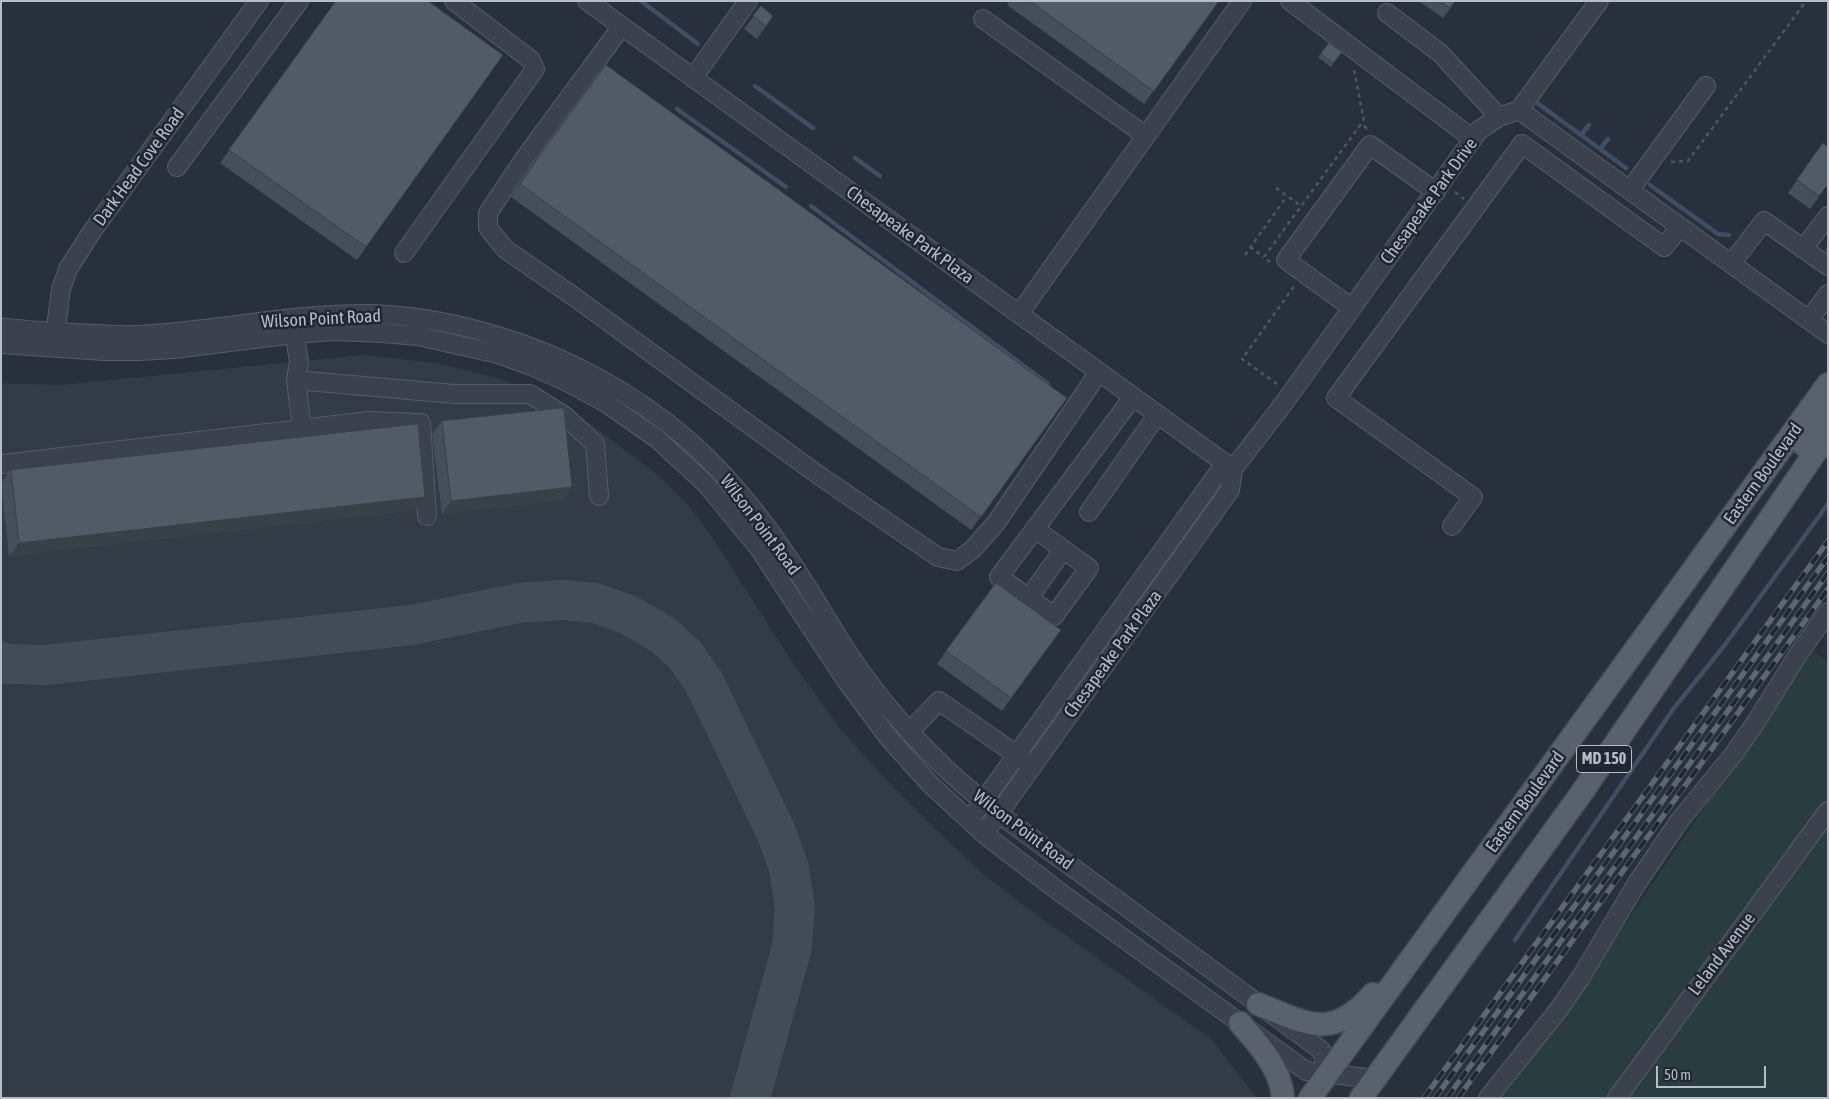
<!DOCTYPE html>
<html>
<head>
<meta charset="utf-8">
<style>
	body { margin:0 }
	#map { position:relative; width:1829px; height:1099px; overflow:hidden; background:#27303c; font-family:"Asap Condensed",sans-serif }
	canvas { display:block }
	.frame { position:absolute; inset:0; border:2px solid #b7bdc7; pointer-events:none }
	.scale { position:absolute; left:1656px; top:1066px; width:110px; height:22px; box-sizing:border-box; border:2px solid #b7bdc7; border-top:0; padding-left:6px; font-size:15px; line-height:18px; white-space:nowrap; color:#b7bdc7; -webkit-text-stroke:4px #202732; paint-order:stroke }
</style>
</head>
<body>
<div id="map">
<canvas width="1829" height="1099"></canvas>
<div class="frame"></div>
<div class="scale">50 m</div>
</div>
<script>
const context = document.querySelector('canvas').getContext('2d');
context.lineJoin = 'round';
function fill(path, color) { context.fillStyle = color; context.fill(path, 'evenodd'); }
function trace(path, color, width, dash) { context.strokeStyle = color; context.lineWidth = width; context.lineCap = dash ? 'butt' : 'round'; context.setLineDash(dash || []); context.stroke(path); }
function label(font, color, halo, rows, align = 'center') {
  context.font = font + ' "Asap Condensed",sans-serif'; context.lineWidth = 5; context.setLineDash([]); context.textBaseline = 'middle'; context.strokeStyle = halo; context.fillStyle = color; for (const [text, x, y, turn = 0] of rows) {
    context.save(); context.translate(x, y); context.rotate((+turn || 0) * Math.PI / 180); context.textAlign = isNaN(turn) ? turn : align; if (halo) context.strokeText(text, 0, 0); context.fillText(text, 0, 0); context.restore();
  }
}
fill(new Path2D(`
	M363 355 437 363 501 379 573 411 657 474 690 507 712 537 795 666 840 728 888 782 937 831 982 873 1027 908 1211 1039 1257 1098H1V383L60 385Z`), '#323b46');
fill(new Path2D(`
	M1811 650 1828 661V1098H1502L1596 967Z`), '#2a3d3e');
trace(new Path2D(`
	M641 1 698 44
	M755 86 813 128
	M1536 102 1626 168
	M677 109 786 187
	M1581 135 1589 125
	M1600 149 1608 139
	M855 158 880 176
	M1650 185 1718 234 1729 235
	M811 206 1048 384
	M1515 940 1674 708 1724 646 1828 504`), '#3f4e63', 4.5);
trace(new Path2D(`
	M1 662 9 664 46 665 412 625 519 603 563 600 595 603 629 615 663 635 685 655 704 682 776 832 789 868 795 908 792 947 750 1098`), '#424c58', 40);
const minor = new Path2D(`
	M587 1 1233 469
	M1290 1 1473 139
	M1387 13 1440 53 1499 117
	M983 19 1146 136
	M622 26 524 159 488 213V228L505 249 573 296 817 474 938 557 957 561 972 550 996 523 1099 372
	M693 78 748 1
	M1519 110 1599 1
	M177 167 299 1
	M1630 190 1706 86
	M1803 249 1828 216
	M404 253 535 69 531 60 454 1
	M1731 264 1764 221 1828 266
	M1352 308 1286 260 1370 145 1436 192
	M1019 314 1242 1
	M1809 320 1828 294
	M293 323 299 362 296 380 302 429
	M1 327C25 331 50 331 74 333 95 334 117 336 138 335 216 331 293 313 371 314 413 315 458 324 498 336 566 356 635 394 688 440 724 472 756 510 783 550 808 585 828 623 852 659 878 697 908 732 941 764 985 807 1037 841 1087 878 1165 935 1243 993 1321 1050L1329 1073
	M54 343 61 289 68 269 93 230 259 1
	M1 344 104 351H140L174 349 294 334 334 331 383 333 418 336 498 354 529 365 569 383 606 403 656 438 706 484 758 547 845 679 887 736 929 783 984 834 1057 890 1306 1071 1375 1079
	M296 380 454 394H530L565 416 595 444 599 496
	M3 464 369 421 421 423 427 516
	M1089 512 1157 415
	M1452 526 1473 497 1336 398 1522 144 1664 247 1680 227
	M1035 529 1089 568 1054 616 999 577 1133 397
	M1029 598 1063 550
	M909 732 939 701 1024 760
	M977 810 1218 473 1233 469
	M984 834 1230 490 1233 469 1284 403 1479 130 1499 117 1519 110 1828 334
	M1488 1098 1559 1009 1581 977 1637 883 1680 820 1733 755 1756 722 1797 656 1828 612
	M1617 1098 1828 811`);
const major = new Path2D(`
	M1804 445 1828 412
	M1258 1004C1308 1024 1332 1041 1373 994
	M1240 1023C1259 1045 1281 1068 1283 1098
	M1310 1098 1828 384
	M1361 1098 1578 798 1828 434`);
trace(minor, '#565d67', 20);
trace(major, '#444b56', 25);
trace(new Path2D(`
	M1354 70 1365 126
	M1671 162 1688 161 1806 1
	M1276 188 1301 206
	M1455 192 1464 199
	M1250 247 1264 257
	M1245 255 1287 196
	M1270 262 1264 257 1361 124 1369 130
	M1277 384 1242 359 1295 285`), '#495a5c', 2.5, [4, 4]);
trace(minor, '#3b424d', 18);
trace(major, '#59616c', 22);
const rail = new Path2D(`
	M1424 1098 1828 541
	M1435 1098 1828 557
	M1447 1098 1828 573
	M1458 1098 1828 589`);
trace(rail, '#5d6773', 5.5);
trace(rail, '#202732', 4, [11]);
fill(new Path2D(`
	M336 1 503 55 357 260 220 163Z
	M1009 1H1219L1144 104 1007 5Z
	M1419 1H1456L1443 18Z
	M761 6 773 16 757 39 744 29Z
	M1329 43 1342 52 1331 67 1318 57Z
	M1823 143 1828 184 1810 209 1788 193Z
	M533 165 1067 398 971 530 511 197Z
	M1828 246V252L1825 250Z
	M442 421 572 487 563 500 442 514 432 434Z
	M11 470 416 510 9 556 1 483Z
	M1061 630 1002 711 937 664 946 651Z`), '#454e59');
fill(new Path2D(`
	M572 487 563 500 442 514 451 501Z
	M425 497 416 510 9 556 19 543Z`), '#384048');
const building = new Path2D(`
	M336 1H428L503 55 366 247 229 150Z
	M1030 1H1219L1154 91Z
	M1440 1H1455L1450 8Z
	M761 6 773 16 766 26 753 16Z
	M1329 43 1342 52 1333 63 1321 54Z
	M606 65 1067 398 981 517 520 184 542 152Z
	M1823 143 1828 147V184L1819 196 1797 180Z
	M562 408 564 409 572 487 451 501 442 421Z
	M418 424 425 497 19 543 11 470Z
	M996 583 1061 630 1011 698 946 651Z`);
fill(building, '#505b67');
trace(building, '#384048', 1);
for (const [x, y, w] of [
	[1604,759,55]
]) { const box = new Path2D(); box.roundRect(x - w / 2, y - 13.5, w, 27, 4); context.fillStyle = '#202732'; context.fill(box); trace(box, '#b7bdc7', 1); }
label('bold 16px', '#b7bdc7', null, [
	["MD 150",1604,759]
]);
label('18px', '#b7bdc7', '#202732', [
	["Dark Head Cove Road",139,167,-54],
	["Chesapeake Park Drive",1429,201,-54],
	["Chesapeake Park Plaza",910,235,36],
	["Wilson Point Road",321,319,-3],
	["Eastern Boulevard",1763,474,-54],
	["Wilson Point Road",760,525,53],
	["Chesapeake Park Plaza",1113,654,-54],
	["Eastern Boulevard",1525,802,-54],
	["Wilson Point Road",1023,830,37],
	["Leland Avenue",1722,954,-53]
]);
</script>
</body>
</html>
